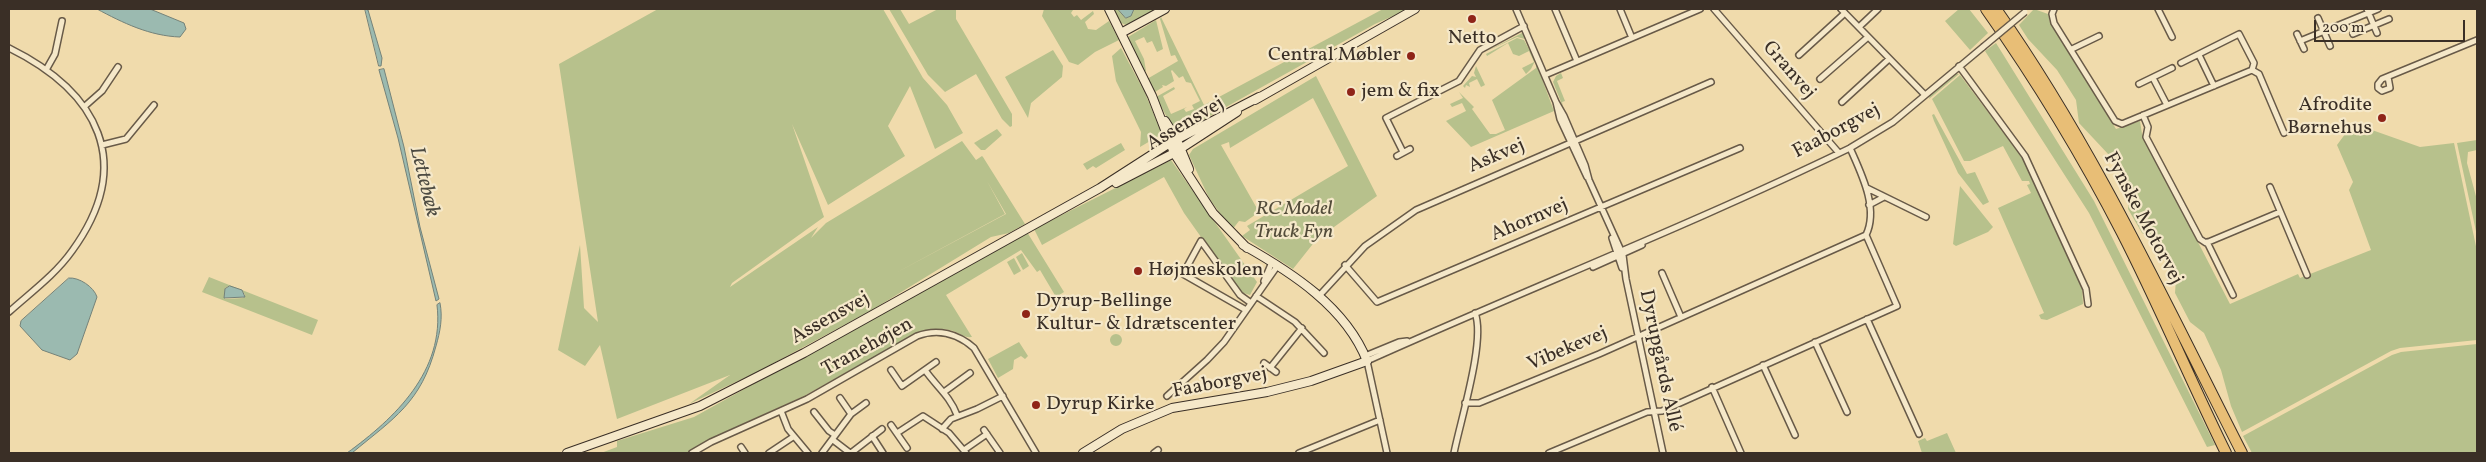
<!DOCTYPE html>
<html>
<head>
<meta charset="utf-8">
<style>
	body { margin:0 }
	#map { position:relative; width:2486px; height:462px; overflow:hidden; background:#f0dbac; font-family:Vollkorn,serif }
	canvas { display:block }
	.frame { position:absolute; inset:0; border:10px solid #3a2f26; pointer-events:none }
	.scale { position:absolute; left:2314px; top:20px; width:151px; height:22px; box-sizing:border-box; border:2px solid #3a2f26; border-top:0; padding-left:6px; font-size:15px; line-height:18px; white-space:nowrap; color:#3a2f26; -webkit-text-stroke:4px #f5e8c9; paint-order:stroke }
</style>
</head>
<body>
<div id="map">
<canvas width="2486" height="462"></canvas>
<div class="frame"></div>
<div class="scale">200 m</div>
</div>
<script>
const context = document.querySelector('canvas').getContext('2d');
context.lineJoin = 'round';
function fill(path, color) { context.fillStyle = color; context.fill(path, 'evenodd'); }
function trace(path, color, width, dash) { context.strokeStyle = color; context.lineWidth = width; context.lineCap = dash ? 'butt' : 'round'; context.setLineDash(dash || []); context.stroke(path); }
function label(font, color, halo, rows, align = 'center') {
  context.font = font + ' Vollkorn,serif'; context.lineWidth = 4.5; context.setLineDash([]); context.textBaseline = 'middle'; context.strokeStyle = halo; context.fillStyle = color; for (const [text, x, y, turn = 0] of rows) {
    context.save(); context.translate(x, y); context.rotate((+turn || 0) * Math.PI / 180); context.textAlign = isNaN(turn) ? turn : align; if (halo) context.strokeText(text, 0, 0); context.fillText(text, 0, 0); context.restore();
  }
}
fill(new Path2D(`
	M658 9H883L923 78 947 105 963 133 935 149 910 86 888 126 905 156 828 205 792 124 824 217 732 283 730 287 818 227 811 238 826 223 962 141 976 160 982 156 983 157 1025 224 1009 233 991 237 872 310 759 371 689 404 730 375 617 419 600 345 585 366 558 350 580 245 584 308 598 322 559 64ZM987 181 1006 214 892 275 1005 214Z
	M889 9H900L909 24 938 9H956V19L1012 114V126L1010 127 1002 119 976 74 945 92 928 75Z
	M1044 9H1072L1073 10 1071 13 1074 17 1077 15 1081 20 1093 11 1094 14 1085 22 1088 29 1096 30 1109 21 1119 40 1095 52 1078 65 1069 62 1042 16Z
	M1113 9H1118L1126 18 1131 16 1134 9 1156 10 1126 25 1121 23Z
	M1383 9H1409L1375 24 1192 126 1194 129 1180 134 1172 127 1156 97 1174 87 1175 89 1163 96 1171 114 1187 107 1184 109 1186 112 1194 109 1192 105 1200 101 1191 83 1186 82 1183 76 1179 78 1172 70 1171 71 1174 81 1166 86 1162 85 1163 87 1155 92 1147 79 1178 61 1175 55 1171 56 1160 19 1161 17 1204 105Z
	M1959 9H1969L1988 33 1970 50 1945 21Z
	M2034 9 2048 14 2050 22 2116 129 2140 121 2142 134 2230 304 2298 274 2300 278 2371 250 2349 190 2353 182 2337 145 2354 122 2372 130 2420 147 2454 143 2477 251V340L2400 348 2391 351 2242 432 2231 406 2221 370 2204 333 2190 322 2175 293 2176 279 2153 239 2142 233 2128 209 2130 190 2109 155 2079 123 2076 100 2057 70 2028 39 2019 25Z
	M1156 20 1163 49 1157 52 1152 41 1147 43 1144 37 1135 41 1144 59 1146 71 1144 72 1128 37Z
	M1522 33 1524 34 1535 61 1531 69 1526 74 1522 68 1534 62 1529 51 1519 56 1513 54 1508 43 1487 56 1486 54 1517 38 1524 40 1530 51 1525 39 1517 37 1485 52Z
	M1996 43 2094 201 2215 445 2207 447 2089 213 1985 51Z
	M1121 48 1145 93 1162 134 1140 147 1141 132 1116 81 1112 56Z
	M1053 50 1063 66 1062 77 1031 103 1028 118 1005 77Z
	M1536 63 1554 111 1471 147 1446 121 1466 111 1462 103 1452 107 1450 104 1463 98 1459 92 1474 107 1472 109 1490 134H1496L1505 130 1492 100 1536 68Z
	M1476 66 1485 85 1481 87 1477 79 1469 83 1470 87 1466 85 1465 88 1463 86 1472 76 1476 77 1474 73Z
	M1561 73 1563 78 1557 81 1565 101 1562 102 1563 107 1553 82 1556 76Z
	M1956 74H1959L1929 99 1930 95Z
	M1960 75 2027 164 2082 288 2083 304 2047 320 2041 319 2039 315 2044 313 1998 208 2031 193 2027 185 2030 184 2029 181H2022L2003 146 1970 161H1964L1932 99Z
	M1316 76 1377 196 1316 240 1293 269 1242 236 1250 230 1247 226 1348 166 1313 98 1230 148 1229 142 1221 145 1259 212 1245 222 1239 221 1232 230 1209 198 1189 155 1193 149Z
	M1934 114 1967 174 1975 172 1989 202 1983 205 1958 173 1934 121 1932 115Z
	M997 129 1002 135 985 150H981L974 143Z
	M2477 140V150L2468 152 2467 163 2477 200V236L2457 143Z
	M1121 143 1125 150 1096 168 1093 166 1087 170 1083 164Z
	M1171 160 1257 282 1250 295 1240 292 1184 213 1164 177 1042 245 1034 229Z
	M1960 186 1993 227 1988 232 1956 246 1953 244Z
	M1027 232 1064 292 1056 297 1040 270 1037 272 1021 250 946 295 972 337C964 338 960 333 953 331 941 327 929 330 917 333L804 396 714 437 686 453H601L617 447V441L694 417Z
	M1022 253 1029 266 1023 270 1016 257Z
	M1014 258 1021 271 1014 275 1007 262Z
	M209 277 318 320 312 335 202 292ZM229 286 242 290 245 295 243 298 225 299V288Z
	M1110 340a6 6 0 1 1 12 0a6 6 0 1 1-12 0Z
	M1019 342 1028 356 1025 359 1021 356 1014 360 1013 369 998 378 988 359Z
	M2477 344V453H2252L2243 436 2392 355 2401 352Z
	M1947 433 1956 453H1922L1918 441 1925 438 1927 441Z`), '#b7c18c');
const water = new Path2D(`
	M97 9H150L184 23 186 29 180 37C150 36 123 23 97 9Z
	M365 9 368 10 382 58 381 66H379Z
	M1118 9H1134L1131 16 1126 18Z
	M384 69 404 147 420 227 439 299 436 301 398 138 379 70Z
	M69 278C79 277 94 287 97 297L77 354 70 360 42 350 20 326 21 321Z
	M230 286 242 290 245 297 224 298 225 289Z
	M440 303C443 318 440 332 436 346 421 403 394 418 352 453H347C395 418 445 371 437 305Z`);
fill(water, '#9bbab0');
trace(water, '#748279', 1);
const street = new Path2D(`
	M1516 9 1556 102 1560 119 1587 177
	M1555 9 1577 61
	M1620 9 1632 38
	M1714 9 1839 153
	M1841 9 1925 95
	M2054 9 2052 14 2054 23 2115 121 2122 124 2252 70
	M2158 9 2172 37
	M2367 9 2377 33
	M2318 18 2330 46
	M1859 27 1878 9
	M2297 34 2304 49
	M2353 34 2389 19
	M2300 41 2378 9
	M9 48C98 92 136 163 72 251 55 275 30 293 9 312
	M2072 49 2099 36
	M1799 55 1845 13
	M2199 55 2214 86
	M2181 63 2239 34 2254 63 2252 70
	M1959 66 2025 156 2086 289 2088 304
	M46 70 55 54 62 21
	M2252 70 2259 74 2284 133
	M1545 75 1700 9
	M2388 77 2390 88 2382 91 2378 88V84L2382 79 2477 40
	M2153 78 2167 105
	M1820 79 1868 37
	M2139 84 2172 68
	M1556 102 1564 116 1585 165 1589 180 1623 255 1626 279 1663 453
	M1842 102 1889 59
	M85 106 102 91 118 67
	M2143 115 2148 127 2146 137 2200 239 2206 243 2280 212
	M102 145 126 139 154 105
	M1403 152 1386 118 1459 81 1480 50 1524 26
	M1397 156 1410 149
	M2270 187 2307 275
	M1867 188 1926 217
	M1869 205 1884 197
	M1612 238 1622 268
	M2207 242 2233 295
	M1345 265 1377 302 1740 148
	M1593 267 1642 245
	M1662 273 1681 317
	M1264 281 1272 262
	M1256 296 1295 322 1324 353
	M1319 296 1365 246 1416 210 1711 82
	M1246 310 1183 274 1201 241 1240 295 1251 303
	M1867 319 1919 434
	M1815 342 1847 412
	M1365 356 1399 342 1407 341
	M1264 363 1276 372
	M1763 365 1795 435
	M1270 368 1302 328
	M891 370 902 386 936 362
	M925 370C936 386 950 396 957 415
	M1712 387 1741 453
	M944 392 970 373
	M1167 396 1207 360 1224 342 1278 265
	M840 398 851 414
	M1465 403H1479L1599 354 1866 235C1879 208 1861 173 1850 148
	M781 411 788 429 808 453
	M814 412 829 431 835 435
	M891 425 907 448
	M942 429 951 419 977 409 1003 396
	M984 430 1000 453
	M897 433 923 416 949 433 966 453
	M872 436 883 453
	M833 440 850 453
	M741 447 745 453
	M964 450 987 434
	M692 453 711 442 807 399 917 336C938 328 958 334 974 348L1036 453
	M769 453 793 437
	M822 453 851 414 866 403
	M851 453 882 429
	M1154 453 1158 450
	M1299 453 1380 420
	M1387 453 1367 361C1527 289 1691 225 1850 148L1893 122 1983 47
	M1454 453C1460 422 1486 340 1475 313
	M1549 453 1647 412 1662 411 1897 306 1866 235`);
const secondary = new Path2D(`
	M1109 9 1152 96 1174 153 1213 213 1247 248
	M1121 33 1165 9
	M1255 100 1415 9
	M1165 121 1177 140 1189 169
	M1116 183 1174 153 1237 112
	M567 453 700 406 804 353 1100 188 1170 143 1259 97
	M1083 453 1122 429 1172 408 1267 392 1311 381 1367 361C1346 307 1291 272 1243 245`);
const highway = new Path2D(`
	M1986 9C2036 80 2082 155 2122 233 2159 305 2190 380 2226 453
	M1996 9C2094 148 2165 302 2242 453`);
trace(street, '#685a48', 8);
trace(secondary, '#3a2f26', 10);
trace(highway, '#3a2f26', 12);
trace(street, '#f5e8c9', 5);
trace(secondary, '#f5e8c9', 8);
trace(highway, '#e8be76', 10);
const streetBridge = new Path2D(`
	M1983 47 2025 12`);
trace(streetBridge, '#685a48', 8, []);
trace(streetBridge, '#f5e8c9', 5);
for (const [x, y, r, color] of [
	[1472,19,5,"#8f2418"],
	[1411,56,5,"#8f2418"],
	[1351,92,5,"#8f2418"],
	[2382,118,5,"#8f2418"],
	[1138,271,5,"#8f2418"],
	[1026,314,5,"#8f2418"],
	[1036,405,5,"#8f2418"]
]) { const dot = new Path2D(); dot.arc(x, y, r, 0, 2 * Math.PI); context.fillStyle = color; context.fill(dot); trace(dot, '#f5e8c9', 2); }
label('20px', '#3a2f26', '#f5e8c9', [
	["Netto",1472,39,"center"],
	["Central Møbler",1401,56,"right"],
	["jem & fix",1361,92],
	["Afrodite",2372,106,"right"],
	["Børnehus",2372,129,"right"],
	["Højmeskolen",1148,271],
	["Dyrup-Bellinge",1036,302],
	["Kultur- & Idrætscenter",1036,325],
	["Dyrup Kirke",1046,405]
], 'left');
label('20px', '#3a2f26', '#f5e8c9', [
	["Granvej",1788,71,49],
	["Assensvej",1186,125,-31],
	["Faaborgvej",1837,132,-28],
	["Askvej",1497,157,-23],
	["Fynske Motorvej",2142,219,62],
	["Ahornvej",1530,221,-23],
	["Assensvej",831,319,-29],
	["Tranehøjen",868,348,-29],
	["Vibekevej",1568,350,-23],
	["Dyrupgårds Allé",1659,361,78],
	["Faaborgvej",1220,384,-11]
]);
label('italic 20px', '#534c3a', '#f5e8c9', [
	["RC Model",1294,210],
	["Truck Fyn",1294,233]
]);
label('italic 21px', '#4d4b42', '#f5e8c9', [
	["Lettebæk",423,182,76]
]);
</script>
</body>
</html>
